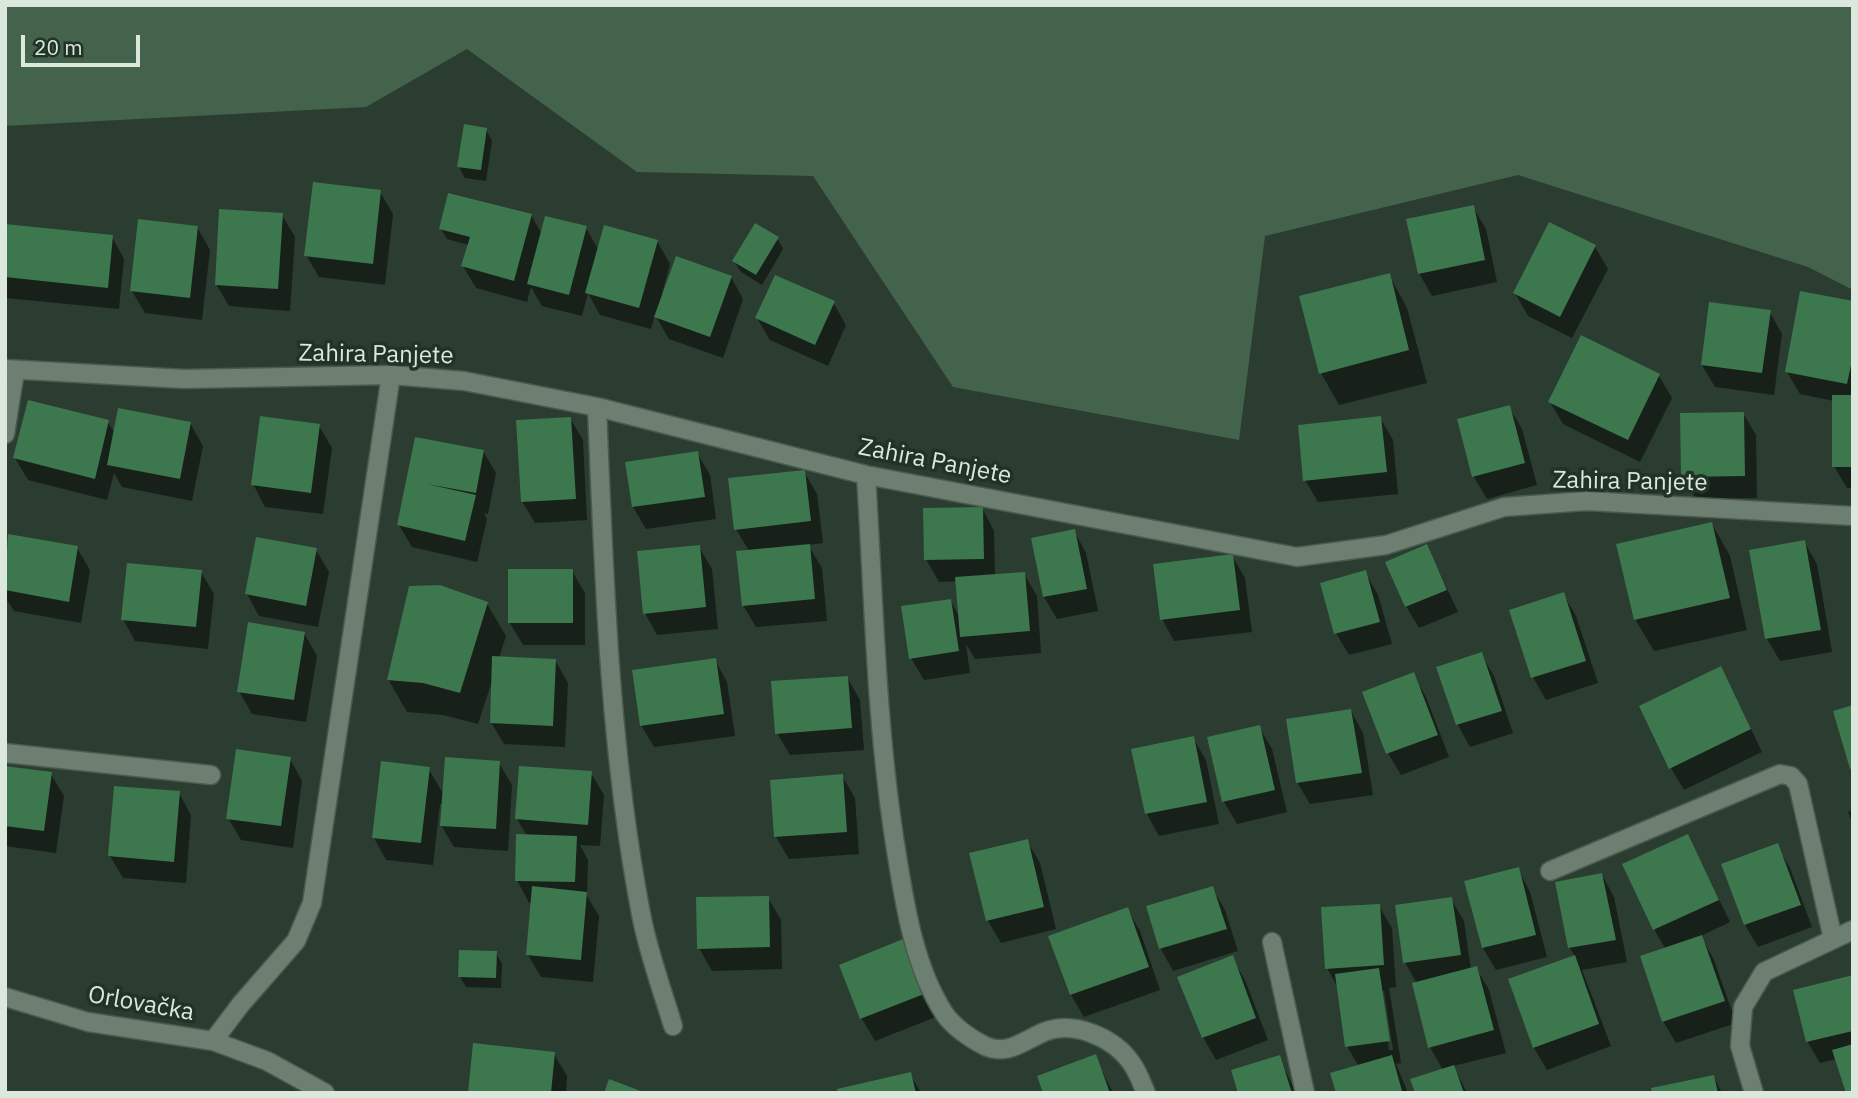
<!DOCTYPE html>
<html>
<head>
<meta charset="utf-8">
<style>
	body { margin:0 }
	#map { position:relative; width:1858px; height:1098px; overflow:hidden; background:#2b3c30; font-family:"IBM Plex Sans",sans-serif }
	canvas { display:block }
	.frame { position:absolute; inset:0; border:7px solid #dce7de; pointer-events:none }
	.scale { position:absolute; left:21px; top:35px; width:119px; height:32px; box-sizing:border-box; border:4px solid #dce7de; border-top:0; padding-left:9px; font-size:21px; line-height:24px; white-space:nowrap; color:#dce7de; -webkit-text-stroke:5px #213226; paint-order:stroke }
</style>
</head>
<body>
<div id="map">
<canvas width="1858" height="1098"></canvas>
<div class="frame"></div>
<div class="scale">20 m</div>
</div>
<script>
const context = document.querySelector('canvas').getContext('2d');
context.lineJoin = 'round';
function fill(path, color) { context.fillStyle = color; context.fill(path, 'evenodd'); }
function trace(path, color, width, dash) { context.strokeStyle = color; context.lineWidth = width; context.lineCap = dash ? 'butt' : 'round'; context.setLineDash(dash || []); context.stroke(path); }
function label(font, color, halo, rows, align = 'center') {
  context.font = font + ' "IBM Plex Sans",sans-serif'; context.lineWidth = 7; context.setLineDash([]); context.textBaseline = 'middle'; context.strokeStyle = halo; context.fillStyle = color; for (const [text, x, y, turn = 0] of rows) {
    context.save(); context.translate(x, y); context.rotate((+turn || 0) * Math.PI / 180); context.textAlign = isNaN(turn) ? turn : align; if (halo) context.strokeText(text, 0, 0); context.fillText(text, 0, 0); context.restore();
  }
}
fill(new Path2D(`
	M5 5H1853V290L1808 267 1518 175 1265 236 1239 440 953 387 813 176 637 172 467 49 366 107 5 126Z`), '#43634c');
fill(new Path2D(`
	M486 130 492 141 486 181 465 178 459 167Z
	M380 192 393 214 385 285 319 277 306 255Z
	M1473 207 1486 229 1497 282 1432 296 1419 273Z
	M282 215 295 237 290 311 229 306 216 284Z
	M531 215 542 234 586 228 599 251 657 241 670 264 662 293H665L731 277 743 299 723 358 669 339 655 315 651 329 600 315 588 293 582 316 542 306 531 287 527 302 476 288 463 266 469 245 447 239 441 229Z
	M5 226 112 237 124 259 119 309 5 298Z
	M197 227 210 250 202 320 145 313 132 291Z
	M777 238 783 249 762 285 741 272 734 261Z
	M1595 247 1608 269 1572 338 1528 316 1515 293Z
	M1389 275 1407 308 1427 383 1339 405 1321 373Z
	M833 302 846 325 828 366 770 340 757 318Z
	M1853 303V488H1847L1834 466V401L1800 394 1787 372Z
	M1769 311 1782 334 1774 395 1715 387 1702 365Z
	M1659 376 1672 398 1640 462 1563 424 1550 402Z
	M1509 407 1522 429 1537 485 1487 499 1474 477 1459 420Z
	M1743 413 1756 435 1757 498 1696 499 1683 477Z
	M570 418 583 440 587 520 535 523 522 501Z
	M1380 418 1393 440 1398 494 1318 502 1305 480Z
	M108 422 115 434 190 423 203 446 192 501 122 487 114 473 107 500 28 480 15 458Z
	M319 426 332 448 323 514 265 507 253 484Z
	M416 439 483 451 496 473 488 514 484 513 487 519 477 562 412 547 399 525Z
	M697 453 710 475 716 519 646 529 633 507 627 464Z
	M804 472 817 494 823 543 808 545 822 568 827 621 756 627 743 605 749 551 736 529Z
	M982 508 994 531 995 576 1024 574 1037 596 1041 653 975 659 966 644 970 673 924 680 911 658 950 600 961 619 957 581 939 582 926 559Z
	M1712 524 1730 556 1747 630 1654 651 1635 619Z
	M1074 531 1086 553 1098 611 1057 619 1044 597Z
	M9 536 77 548 90 570 81 623 14 611 5 597Z
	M1804 542 1817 564 1832 652 1780 661 1767 639Z
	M1427 546 1458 612 1419 628 1406 606Z
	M699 547 712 569 718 629 657 635 645 613Z
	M316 550 329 572 318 627 259 616 247 594Z
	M1232 556 1245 578 1252 632 1174 641 1162 619Z
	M510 571H572L585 593V645H523L510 623Z
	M201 572 214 594 208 649 135 641 123 619Z
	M1365 572 1378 595 1392 644 1349 655 1336 633Z
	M1563 594 1576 616 1598 683 1546 700 1533 677 1511 611Z
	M487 604 506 636 499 658 555 660 568 683 565 747 504 744 491 722 492 681 478 724 443 715 407 712 388 679Z
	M304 633 317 656 306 722 252 714 239 691Z
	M1481 654 1494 676 1513 733 1470 747 1458 725 1438 668Z
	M715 660 727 682 735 736 654 747 641 725Z
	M1413 675 1426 697 1449 757 1401 775 1388 753 1365 693Z
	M847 677 860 700 864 750 790 755 777 733Z
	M1733 691 1762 752 1684 790 1671 768Z
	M1351 711 1363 733 1373 795 1310 804 1297 782Z
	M1259 727 1272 749 1287 812 1237 824 1224 802 1209 739Z
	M1193 738 1206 760 1219 824 1159 836 1147 814 1134 750Z
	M290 759 302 781 293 848 241 840 228 818Z
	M499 763 512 785 508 851 454 847 441 825 443 804H440L433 865 386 860 374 838 428 768 444 795Z
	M5 768 51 774 64 796 56 853 5 846Z
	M591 773 604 795 600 846 580 845 588 860 587 896 599 916 593 982 541 977 528 955 533 903H529L517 880 527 836 517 819Z
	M842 776 855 798 859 854 789 859 776 837Z
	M179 793 191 815 186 883 123 878 110 856Z
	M1853 810V825L1848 812Z
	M1688 836 1730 922 1701 936 1714 960 1736 1023 1676 1043 1663 1021 1666 950 1654 929Z
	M1027 841 1040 863 1056 929 1001 943 988 921 972 854Z
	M1777 846 1790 868 1812 927 1758 947 1745 925 1723 865Z
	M1518 869 1530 892 1547 957 1496 970 1483 948Z
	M1602 875 1614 897 1627 962 1582 970 1611 1046 1547 1070 1534 1048 1510 980 1575 957 1570 948 1557 883Z
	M1212 888 1225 910 1238 951 1173 971 1161 949 1148 908Z
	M768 898 781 920 782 969 712 971 699 948Z
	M1451 899 1464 921 1471 970 1476 968 1489 990 1506 1053 1453 1066 1467 1093H1416L1443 1070 1430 1047 1417 984 1405 962Z
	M1379 906 1392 928 1396 987 1389 988 1401 1063 1396 1064 1408 1093H1338L1359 1067 1347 1046 1339 990 1327 968ZM1381 991H1384L1393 1050H1389Z
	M1127 909 1140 931 1160 990 1084 1017 1071 995 1050 937Z
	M496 953 502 964 501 988 466 987 460 977Z
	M1232 958 1245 980 1268 1040 1216 1060 1203 1037Z
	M914 963 936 1017 875 1041 862 1019 841 966Z
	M1853 977V1093L1836 1059 1820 1063 1807 1041Z
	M554 1054 567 1076 566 1093H469Z
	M1095 1057 1113 1093H1045Z
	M1279 1057 1296 1093H1239Z
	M910 1074 921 1093H840Z
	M1714 1077 1722 1093H1654Z`), '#0007');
fill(new Path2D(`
	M464 124 487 128 481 170 457 167Z
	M313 182 381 190 373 264 304 256Z
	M448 193 532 214 514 281 461 266 470 237 439 229Z
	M1474 205 1485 260 1418 274 1406 219Z
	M219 209 283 213 278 289 215 285Z
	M545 216 587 226 569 295 527 284Z
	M138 219 198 226 190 298 130 291Z
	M1549 222 1596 245 1560 317 1513 293Z
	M755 223 779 237 756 275 732 261Z
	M5 224 113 235 108 288 5 277Z
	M604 225 658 240 639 308 585 293Z
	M676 256 732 276 710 337 654 317Z
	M1390 273 1409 350 1319 374 1299 296Z
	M775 275 835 301 815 345 755 318Z
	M1800 291 1853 301V356L1847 384 1785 372Z
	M1709 302 1771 310 1762 373 1701 365Z
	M1581 335 1660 374 1628 440 1548 402Z
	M1832 395H1853V467H1832Z
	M28 400 109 420 95 479 13 458Z
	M1510 405 1525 463 1472 477 1457 419Z
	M118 408 191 422 180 479 107 465Z
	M1744 412 1745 476 1681 477 1680 413Z
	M260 416 320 424 311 493 251 485Z
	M1381 416 1387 472 1303 481 1298 425Z
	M571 417 576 499 521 502 516 420Z
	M415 437 484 450 476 493 427 484 476 495 465 541 397 525Z
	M698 451 705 497 632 507 625 462Z
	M805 470 811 521 734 530 728 478Z
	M983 507 984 559 924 560 923 508Z
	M1712 522 1730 598 1634 620 1616 544Z
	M1075 529 1087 589 1043 597 1031 538Z
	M8 534 78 546 69 602 5 590Z
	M256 537 317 548 306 606 245 594Z
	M1805 540 1821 630 1765 639 1749 550Z
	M810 544 815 599 742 606 736 551Z
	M1427 544 1447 590 1405 607 1385 562Z
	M700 545 706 607 643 614 637 551Z
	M1233 554 1240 610 1160 620 1153 564Z
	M127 563 202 570 196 627 121 620Z
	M508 569H573V623H508Z
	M1366 570 1380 622 1334 634 1320 583Z
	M1025 572 1030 631 960 637 955 577Z
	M440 585 488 602 460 693 423 683 387 680 409 586Z
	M1564 592 1586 661 1531 678 1509 610Z
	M951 599 959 651 909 659 901 606Z
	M248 622 305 632 294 700 237 692Z
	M1482 652 1502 711 1456 725 1436 667Z
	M492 656 556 659 553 726 490 723Z
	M716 658 724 714 640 726 632 670Z
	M1721 666 1751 729 1669 769 1639 706Z
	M1414 672 1438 735 1386 754 1362 692Z
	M848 676 852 728 775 734 771 681Z
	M1853 705V768L1850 769 1833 711Z
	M1351 709 1362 773 1296 783 1286 719Z
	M1260 725 1275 790 1222 802 1207 737Z
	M1194 736 1207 802 1145 814 1131 749Z
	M236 749 291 757 281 826 226 819Z
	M445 757 500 761 496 829 440 826Z
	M381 761 430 767 421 843 372 838Z
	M5 766 52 772 44 831 5 826Z
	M519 766 592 771 588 825 515 819Z
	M843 774 847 832 774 837 770 780Z
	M114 786 180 791 174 862 108 856Z
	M516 834 577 836 575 882 515 881Z
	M1688 834 1719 900 1653 930 1622 864Z
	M1028 839 1044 907 986 921 969 853Z
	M1778 843 1801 905 1744 925 1721 864Z
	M1519 867 1536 935 1482 948 1464 881Z
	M1602 873 1616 940 1568 948 1555 882Z
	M532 886 587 892 581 960 526 955Z
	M1213 886 1227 929 1159 949 1146 906Z
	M769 896 770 947 697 949 696 897Z
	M1452 897 1461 955 1403 963 1395 905Z
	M1380 904 1384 965 1325 969 1321 907Z
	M1128 907 1149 967 1070 995 1048 936Z
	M1702 935 1725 1001 1662 1022 1640 956Z
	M903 939 924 994 860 1019 839 965Z
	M459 950 497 951 496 978 458 977Z
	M1233 955 1256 1018 1202 1038 1177 977Z
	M1575 955 1599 1024 1533 1048 1508 979Z
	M1477 966 1494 1030 1428 1048 1412 983Z
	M1379 968 1390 1041 1345 1047 1335 974Z
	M1853 975V1031L1806 1042 1793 990Z
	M473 1043 555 1052 551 1093H468Z
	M1853 1044V1093H1846L1832 1050Z
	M1096 1054 1110 1093H1043L1037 1076Z
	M1280 1055 1292 1093H1238L1231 1070Z
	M1392 1055 1402 1091 1336 1093 1330 1073Z
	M1454 1065 1464 1093H1415L1410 1079Z
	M911 1072 916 1093H838L837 1089Z
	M1714 1075 1718 1093H1652L1651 1088Z
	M609 1079 646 1093H604Z`), '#3c774e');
const minor = new Path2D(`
	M5 369 184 379 391 375 464 381 597 407 866 475 1297 557 1386 545 1504 507 1587 501 1853 516
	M597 407C604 576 609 747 641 914 648 952 662 989 673 1026
	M5 434 15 371
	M866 475C874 602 876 730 897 856 905 907 915 968 944 1013 952 1026 971 1039 985 1046 1008 1056 1023 1041 1044 1032 1074 1020 1115 1038 1132 1064 1138 1072 1142 1084 1146 1093
	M5 753 211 775
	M1550 871 1780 774 1791 776 1798 784 1833 939
	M1272 942 1305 1093
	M5 997 88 1022 213 1041 267 1061 325 1093
	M213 1041 241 1004 296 941 312 903 391 375
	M1754 1093 1740 1046 1743 1007 1764 972 1853 930`);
trace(minor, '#4b5a4f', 21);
trace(minor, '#6c7f70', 18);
label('24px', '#dce7de', '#213226', [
	["Zahira Panjete",376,355,1],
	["Zahira Panjete",935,462,11],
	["Zahira Panjete",1630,482,1],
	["Orlovačka",141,1004,10]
]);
</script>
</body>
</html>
